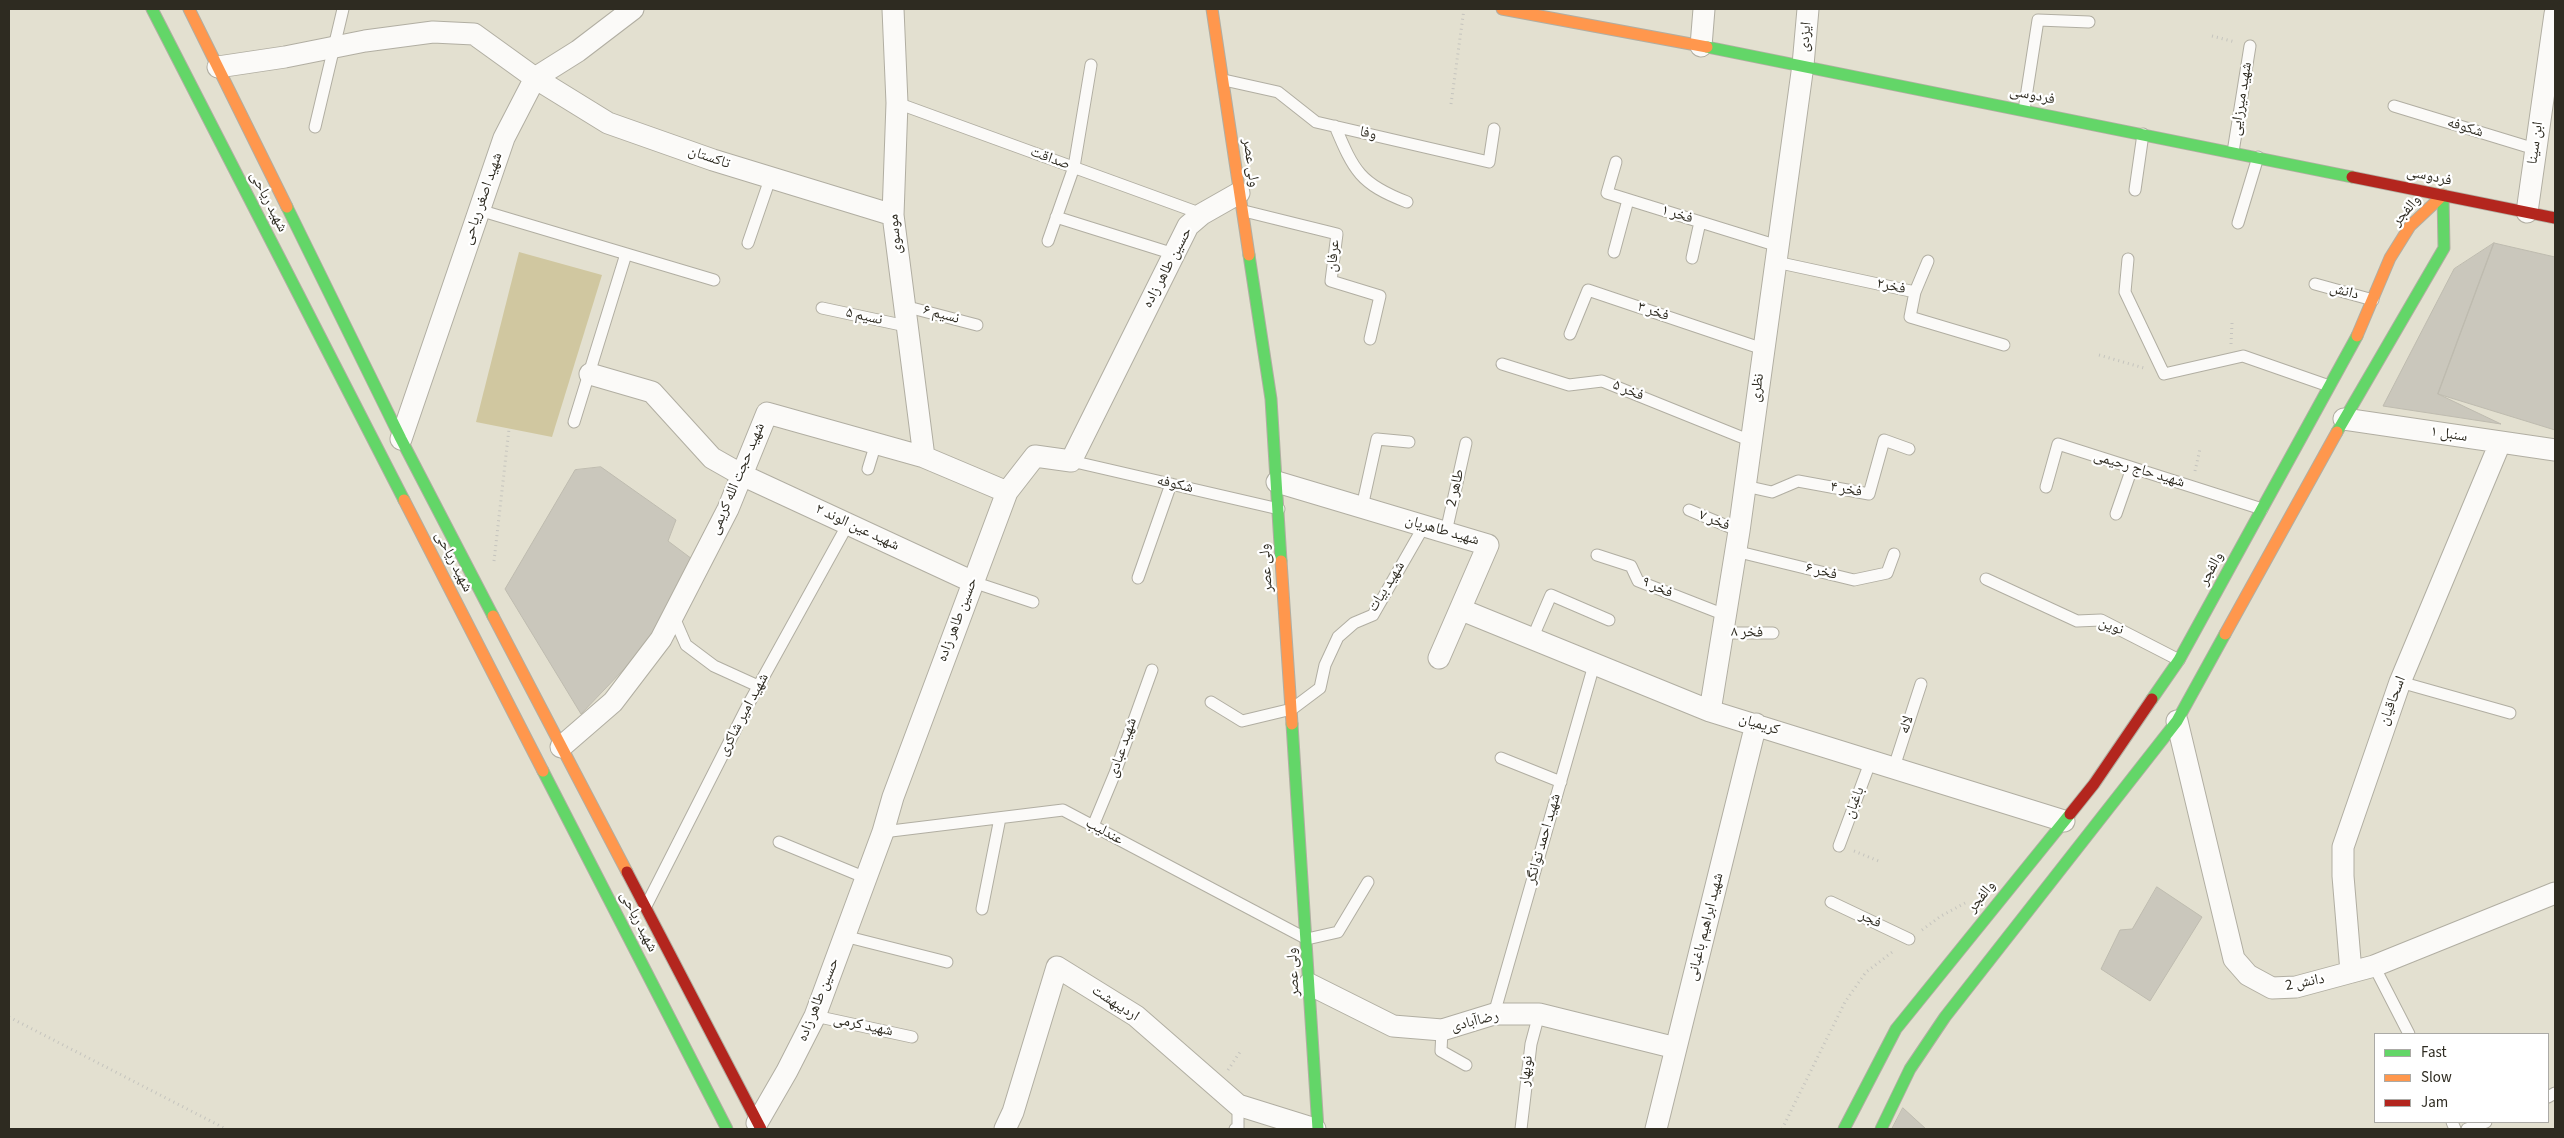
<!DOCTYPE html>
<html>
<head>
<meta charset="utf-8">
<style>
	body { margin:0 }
	#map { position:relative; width:2564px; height:1138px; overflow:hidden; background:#e3e0d0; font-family:"Source Sans 3",sans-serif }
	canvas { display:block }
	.frame { position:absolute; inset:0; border:10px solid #2e2b21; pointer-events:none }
	.legend { position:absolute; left:2374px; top:1033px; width:175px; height:90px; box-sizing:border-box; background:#fff; border:1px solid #abaaa6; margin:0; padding:6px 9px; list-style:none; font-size:15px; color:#2e2b21 }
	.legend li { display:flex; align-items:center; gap:10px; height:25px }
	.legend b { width:25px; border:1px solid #abaaa6 }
</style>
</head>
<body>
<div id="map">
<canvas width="2564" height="1138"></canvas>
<div class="frame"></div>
<ul class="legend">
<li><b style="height:6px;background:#63d668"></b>Fast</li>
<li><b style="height:6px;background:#ff974d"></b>Slow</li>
<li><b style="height:6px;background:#b3261e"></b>Jam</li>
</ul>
</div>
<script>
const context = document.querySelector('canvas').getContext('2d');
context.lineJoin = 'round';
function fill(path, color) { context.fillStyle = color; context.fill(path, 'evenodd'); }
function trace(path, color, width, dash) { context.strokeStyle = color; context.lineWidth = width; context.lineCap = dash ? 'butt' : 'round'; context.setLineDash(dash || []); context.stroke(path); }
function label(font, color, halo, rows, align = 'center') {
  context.font = font + ' "Source Sans 3","Noto Naskh Arabic",sans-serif'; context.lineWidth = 4.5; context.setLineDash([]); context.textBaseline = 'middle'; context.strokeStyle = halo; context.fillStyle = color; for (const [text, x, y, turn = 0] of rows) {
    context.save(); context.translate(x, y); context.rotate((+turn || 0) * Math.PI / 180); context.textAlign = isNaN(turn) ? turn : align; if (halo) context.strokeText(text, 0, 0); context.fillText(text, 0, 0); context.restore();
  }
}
fill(new Path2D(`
	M519 252 602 275 552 437 476 422Z`), '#d0c7a0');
const building = new Path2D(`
	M2494 243 2555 257V430L2438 394Z
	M2494 243 2438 394 2501 424 2383 406 2454 269Z
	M601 467 676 520 668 541 692 559 649 643 581 714 505 589 575 470Z
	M2157 887 2202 917 2150 1001 2101 969 2120 930 2132 929Z
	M1903 1108 1926 1129H1892Z`);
fill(building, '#cac7bc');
trace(building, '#bebbaf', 1);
const lane = new Path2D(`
	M1224 80 1278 92 1316 122 1489 162 1494 129
	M897 103 1202 214
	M2394 106 2535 149
	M2024 110 2038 20 2089 22
	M1335 126C1354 171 1360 184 1407 202
	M315 127 343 9
	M2233 152 2250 46
	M1616 162 1607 193 1778 246
	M2135 190 2143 134
	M479 210 714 280
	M1244 211 1337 234 1331 281 1380 296 1370 339
	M1056 217 1174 254
	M2238 223 2258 157
	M1048 241 1074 167 1091 65
	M748 243 770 179
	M1614 252 1628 200
	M1692 258 1700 222
	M2128 259 2125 292 2164 374 2243 356 2329 386
	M1776 262 1915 292 1910 317 2004 345
	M2315 284 2373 300
	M1915 292 1928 261
	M904 306 977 325
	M822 308 906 326
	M1570 334 1588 290 1763 349
	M1502 364 1569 385 1602 381 1751 441
	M574 422 626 254
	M1071 461 1279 509
	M868 469 876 443
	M1745 486 1772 492 1798 481 1869 494 1884 440 1909 449
	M2046 487 2058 444 2262 509
	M1362 507 1377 439 1409 442
	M1689 510 1739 531
	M2116 514 2132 468
	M1446 532 1466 443
	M1735 551 1854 580 1887 573 1894 554
	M1597 555 1631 566 1638 581 1725 615
	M1138 578 1171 484
	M1986 579 2077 621 2101 620 2179 660
	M973 582 1033 602
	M673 615 686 645 714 666 758 686
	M1722 633H1773
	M1532 639 1551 595 1609 620
	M2400 682 2510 713
	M1211 702 1242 721 1292 709 1320 688 1325 665 1338 637 1354 623 1373 615 1424 526
	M1501 758 1561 782
	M1894 767 1921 684
	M1093 826 1115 773 1152 670
	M883 832 1063 810 1307 939 1338 932 1368 882
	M779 842 866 878
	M1839 846 1871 760
	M1831 902 1909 939
	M647 904 748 705 848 524
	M982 909 1000 818
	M844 936 947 962
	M2374 966 2409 1034
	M1494 1014 1594 665
	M815 1016 912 1037
	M1442 1030 1441 1051 1466 1065
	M2548 1097 2555 1093
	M2452 1122 2455 1129
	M1235 1129 1238 1128V1105
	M1521 1129 1531 1044 1539 1014
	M2467 1129 2486 1122`);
const street = new Path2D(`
	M893 9 897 103 893 215 924 457
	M1701 46 1704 9
	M218 67 285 57 365 41 433 32 474 34 535 78 608 123 713 160 893 215
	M2527 212 2555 14
	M590 374 652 392 712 458 742 475 973 582
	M2344 419 2555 450
	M401 439 504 138 535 78 578 51 633 9
	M1277 482 1488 545 1439 658
	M1462 610 1710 711 2064 821
	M1710 711 1739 531 1803 65 1808 9
	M2177 721 2234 959 2248 975 2272 988 2296 987 2374 966 2555 893
	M561 747 613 702 661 639 728 509 767 413 924 457 1007 492
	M2351 972 2343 876V847L2400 682 2500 443
	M1309 984 1393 1026 1442 1030 1494 1014H1539L1676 1048
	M757 1123 787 1071 815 1016 883 832 893 797 1007 492 1035 456 1071 461 1188 226 1202 214 1239 193
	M1005 1129 1013 1112 1057 967 1136 1016 1238 1105 1315 1129
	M1656 1129 1756 724`);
const fast = new Path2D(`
	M152 9 404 500
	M1707 47 2352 177
	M287 207 401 439 493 616
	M1249 255 1271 399 1281 561
	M2337 432 2444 248 2443 195
	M2152 699 2179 660 2357 336
	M1292 724 1318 1129
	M543 771 727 1129
	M1844 1129 1896 1029 2070 814
	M1881 1129 1910 1069 1945 1017 2177 721 2225 634`);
const slow = new Path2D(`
	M189 9 287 207
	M1212 9 1249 255
	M1502 9 1707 47
	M2357 336 2390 258 2410 226 2443 195
	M404 500 543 771
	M1281 561 1292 724
	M493 616 627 872
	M2225 634 2337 432`);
const jam = new Path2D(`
	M2352 177 2555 218
	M2070 814 2094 784 2152 699
	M627 872 761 1129`);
trace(lane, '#b1aea2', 13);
trace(street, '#b1aea2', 23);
trace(fast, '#b1aea2', 13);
trace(slow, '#b1aea2', 13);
trace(jam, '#b1aea2', 13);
trace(new Path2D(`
	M2212 36 2235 42
	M1451 104 1464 9
	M2231 344 2232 323
	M2099 355 2144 368
	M2195 471 2200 449
	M494 561 509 429
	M1854 851 1881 862
	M1922 930 1941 916 1965 903
	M9 1017 226 1129
	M1228 1070 1240 1052
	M1782 1129 1845 1002 1866 972 1895 950`), '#c5c4be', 3, [1, 4]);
trace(lane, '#fbfaf8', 11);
trace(street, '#fbfaf8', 21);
trace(fast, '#63d668', 11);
trace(slow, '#ff974d', 11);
trace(jam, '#b3261e', 11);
label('15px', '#2e2b21', '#fff', [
	["ایزدی",1806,37,-85],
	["فردوسی",2032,96,11],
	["شهید میرزایی",2242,99,-81],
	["شکوفه",2465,128,17],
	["وفا",1368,134,13],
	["ابن سینا",2536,143,-82],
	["تاکستان",709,158,19],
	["صداقت",1050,159,20],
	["ولی عصر",1250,163,82],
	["فردوسی",2429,177,12],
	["شهید اصغر ریاحی",483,199,-71],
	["شهید ریاحی",268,202,63],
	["والفجر",2407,211,-49],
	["فخر ۱",1677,215,17],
	["موسوی",896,234,-95],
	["عرفان",1334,256,-85],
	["حسین طاهر زاده",1168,268,-62],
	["فخر۲",1891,287,12],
	["دانش",2344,292,15],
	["فخر ۳",1653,312,19],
	["نسیم ۶",941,315,15],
	["نسیم ۵",864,317,12],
	["نظری",1758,388,-82],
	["فخر ۵",1628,391,22],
	["سنبل ۱",2449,435,9],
	["شهید حاج رحیمی",2139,470,17],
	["شهید حجت الله کریمی",738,479,-67],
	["شکوفه",1175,485,13],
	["طاهر 2",1456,488,-77],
	["فخر ۴",1846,490,10],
	["فخر ۷",1714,521,22],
	["شهید عین الوند ۲",857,528,25],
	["شهید طاهریان",1442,531,16],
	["شهید ریاحی",453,562,63],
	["ولی عصر",1267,568,-94],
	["والفجر",2212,569,-61],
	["فخر ۶",1821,572,14],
	["شهید بیات",1387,587,-58],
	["فخر ۹",1657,588,24],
	["حسین طاهر زاده",958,620,-69],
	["نوین",2111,627,21],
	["فخر ۸",1747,633,1],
	["اسحاقیان",2393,701,-69],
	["شهید امیر شاکری",744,715,-62],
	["کریمیان",1759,725,17],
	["لاله",1907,725,-72],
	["شهید عبادی",1123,748,-71],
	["باغبان",1855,803,-69],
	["عندلیب",1104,832,28],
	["شهید احمد توانگر",1544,839,-74],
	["والفجر",1982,897,-51],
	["فجر",1870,920,26],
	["شهید ریاحی",638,922,63],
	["شهید ابراهیم باغبانی",1706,927,-76],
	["ولی عصر",1294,972,-93],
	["دانش 2",2305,983,-11],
	["حسین طاهر زاده",819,1000,-68],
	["اردیبهشت",1115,1004,33],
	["رضاآبادی",1475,1022,-14],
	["شهید کرمی",863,1026,12],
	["نوبهار",1527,1071,-83]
]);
</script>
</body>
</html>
